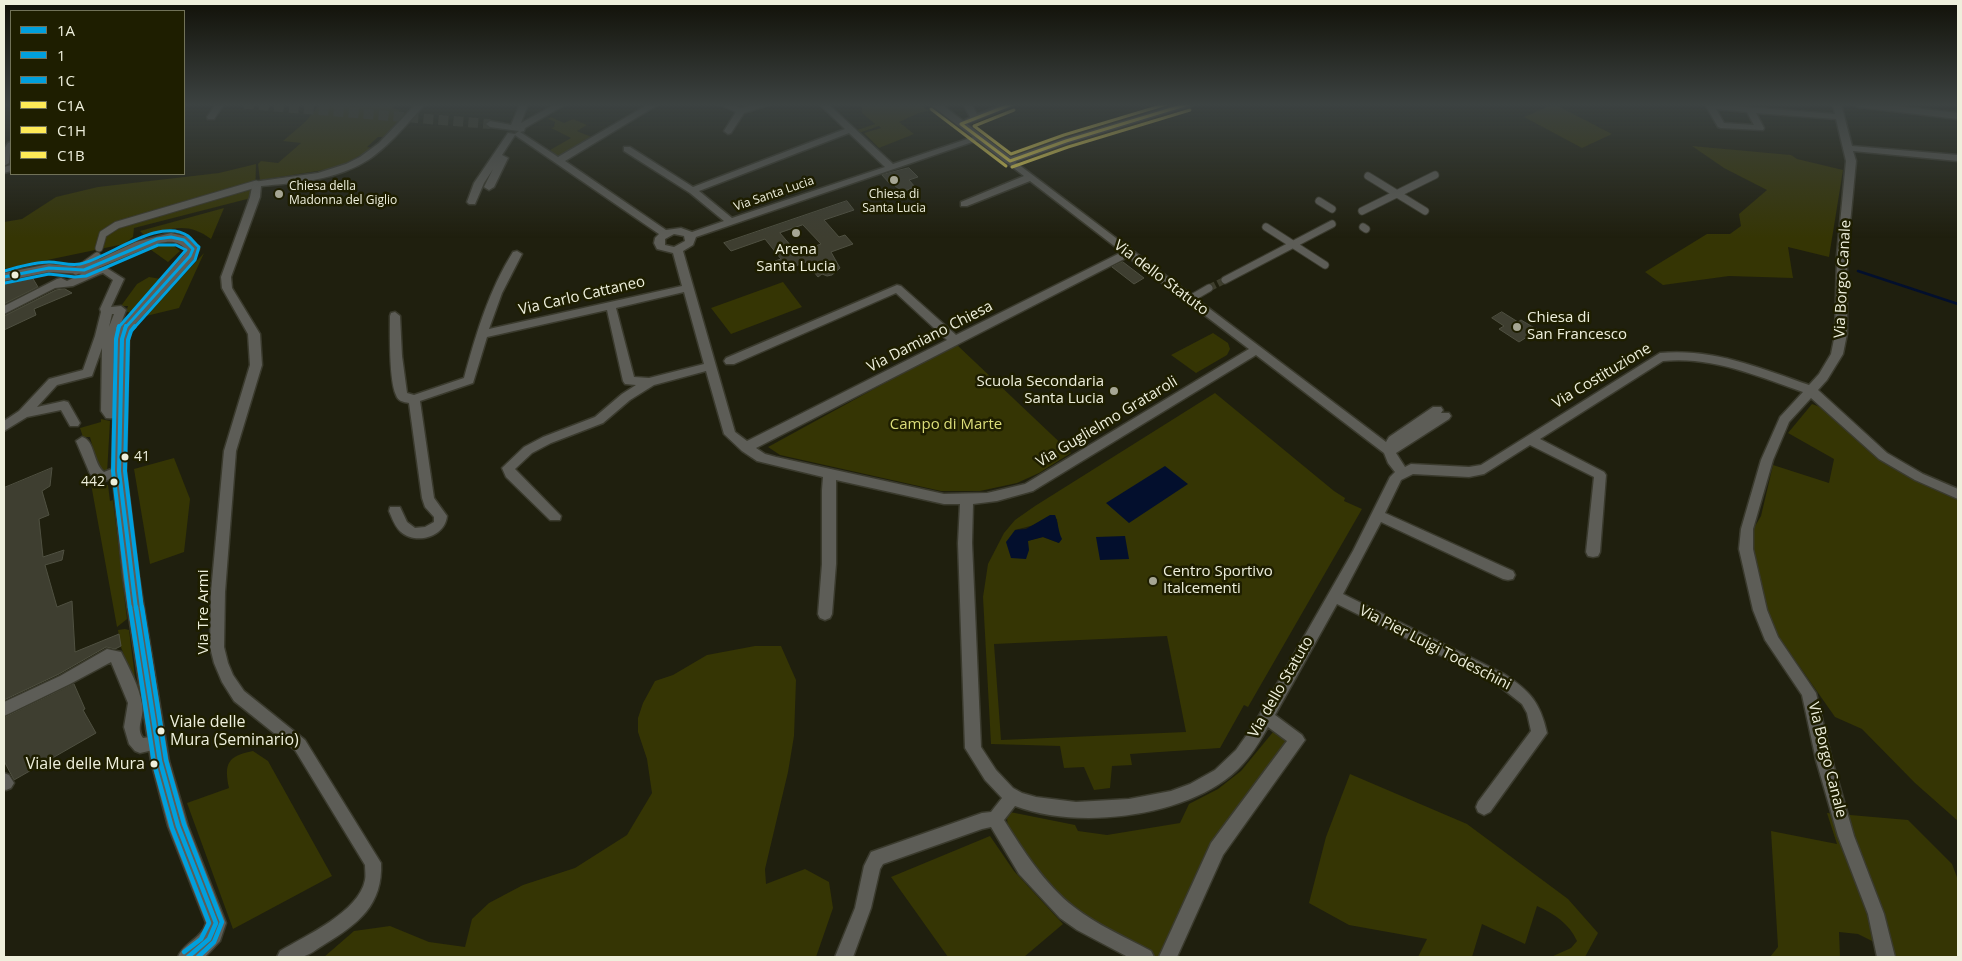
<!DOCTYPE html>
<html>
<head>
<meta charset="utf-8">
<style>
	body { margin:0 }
	#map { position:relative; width:1962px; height:961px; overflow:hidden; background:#1f1f0e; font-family:"Open Sans",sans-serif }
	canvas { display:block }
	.frame { position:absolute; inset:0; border:5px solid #eeefdc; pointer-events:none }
	.legend { position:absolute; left:10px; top:10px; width:175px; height:165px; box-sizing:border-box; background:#1e1e00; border:1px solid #717258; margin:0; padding:6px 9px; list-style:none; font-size:15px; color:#eeefdc }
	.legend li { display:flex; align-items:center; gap:10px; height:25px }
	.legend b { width:25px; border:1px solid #717258 }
</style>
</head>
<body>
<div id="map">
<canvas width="1962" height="961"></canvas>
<div class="frame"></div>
<ul class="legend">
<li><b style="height:6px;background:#00a0de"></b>1A</li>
<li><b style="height:6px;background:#00a0de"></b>1</li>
<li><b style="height:6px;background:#00a0de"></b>1C</li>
<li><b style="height:6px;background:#feea57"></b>C1A</li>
<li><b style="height:6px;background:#feea57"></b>C1H</li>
<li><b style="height:6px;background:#feea57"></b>C1B</li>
</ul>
</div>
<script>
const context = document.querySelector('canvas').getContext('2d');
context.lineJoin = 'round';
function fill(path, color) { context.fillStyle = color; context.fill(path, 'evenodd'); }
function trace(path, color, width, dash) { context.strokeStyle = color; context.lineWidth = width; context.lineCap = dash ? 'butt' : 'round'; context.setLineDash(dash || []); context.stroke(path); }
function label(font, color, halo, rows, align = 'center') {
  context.font = font + ' "Open Sans",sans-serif'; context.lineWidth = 5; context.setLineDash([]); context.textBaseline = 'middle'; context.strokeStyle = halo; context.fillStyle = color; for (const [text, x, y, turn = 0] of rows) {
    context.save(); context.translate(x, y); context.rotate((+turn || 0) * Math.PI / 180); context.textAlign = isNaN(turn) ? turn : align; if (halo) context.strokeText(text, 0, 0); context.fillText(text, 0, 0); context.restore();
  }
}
fill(new Path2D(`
	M320 104H397L392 108 400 110 399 112 407 113 387 137H378L367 147 374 148 337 168 260 180 258 164 261 161 278 163 301 143 283 141 306 121Z
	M844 104H889L891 105 920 104 929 111 919 113 899 122 914 134 879 148 864 133 881 128 879 126 859 133 857 130 875 124 862 113V107Z
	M1554 104 1612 134 1582 148 1524 117Z
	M551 117 564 123 573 119 587 125 577 131 594 138 559 158 550 150 571 138 551 128 554 127 555 122 548 119Z
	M1692 146 1791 155 1797 159 1843 170 1829 257 1788 247 1793 278 1729 276 1663 285 1645 272 1707 234H1730L1741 226 1739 214 1767 190 1724 168Z
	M256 164 255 197 134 228 133 237 124 244 4 269V222L22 219 56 197 98 187 219 173Z
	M224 208 211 239C187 221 170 229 145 236L140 231Z
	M168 241 180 251 168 262 147 247Z
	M204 253 179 308 146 316Z
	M149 277 161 279 130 312H126L128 306H121L137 284Z
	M783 282 802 307 731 334 711 308Z
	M1213 333 1228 343 1230 349 1227 355 1196 373 1171 355Z
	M956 344 1071 453 1039 473 1017 483 980 491H941L780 455 768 447Z
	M1215 393 1334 491 1345 498 1344 501 1362 509 1248 707 1244 705 1220 748 1130 754 1132 765 1112 766 1110 788 1094 790 1084 767 1064 768 1060 746 991 744 983 597 988 564 1004 533 1015 520 1035 506ZM1057 519 1059 543 1043 537 1027 541 1015 530ZM1167 636 1186 732 1001 740 994 644Z
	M1812 404C1838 412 1855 438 1876 453 1900 471 1930 486 1958 496V821L1915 783 1862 729 1835 717 1781 640 1762 606 1751 561V533L1761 516 1773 465 1829 483 1834 459 1788 433Z
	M101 419 110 421 107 474 100 475 90 437H83L80 428 101 422Z
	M174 458 190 499 184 552 150 564 134 469Z
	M91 484 108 485 110 501 113 500 127 619 117 627Z
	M125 629 129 630 137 693 121 647 118 630Z
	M755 646H781L796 680 794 736 788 772 765 869 766 884 805 869 829 882 833 908 816 957H324L354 931 390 926 429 942 465 947 472 919 489 903 523 885 575 868 627 835 652 793 647 759 638 732V718L643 703 655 681 673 675 707 655Z
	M1273 732 1286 739 1287 744 1163 957H1156L1070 908 1023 855 1008 829 1007 818 1010 812 1075 825 1078 831 1107 835 1180 823 1189 804 1218 789 1241 771Z
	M253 751 268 761 332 876 233 929 187 803 229 788C224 764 227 756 253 751Z
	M1350 774 1467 824 1568 899 1598 933 1585 957H1551L1571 948 1577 941C1569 923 1554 914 1537 906L1525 944 1482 924 1472 957H1418L1427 939 1349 925 1309 903 1326 837Z
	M1827 813 1908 820 1952 864 1958 880V957H1890L1888 949 1858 934 1839 932 1840 957H1770L1778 947 1771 831 1837 844Z
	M990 836 1014 871 1063 924 1024 957H948L891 877Z`), '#353504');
fill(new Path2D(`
	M1165 466 1188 484 1129 523 1106 503Z
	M1050 515H1055C1058 521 1058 531 1062 539L1059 543 1043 537 1028 541 1029 550 1026 559 1011 558 1006 542 1015 530 1026 529Z
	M1125 536 1129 559 1100 560 1096 537Z`), '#030f2d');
trace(new Path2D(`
	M1858 271 1958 304`), '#030f2d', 2.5);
const building = new Path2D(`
	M909 168 918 177 909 180 915 187 902 192 892 183 890 184 882 175Z
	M847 201 854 210 824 220 839 237 845 235 853 244 831 252 840 268 832 275 827 276 822 274 818 277 806 262 782 271 775 261 781 259 765 239 731 251 724 243ZM803 225 821 244 797 253 780 233Z
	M1123 262 1144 278 1134 284 1112 267Z
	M32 277 38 287 4 304V283Z
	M65 289 72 293 34 309 36 315 4 330V316L56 290Z
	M1502 312 1518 322 1521 320 1538 330 1519 342 1499 329 1504 326 1492 318Z
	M52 468 50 486 42 491 49 515 39 519 43 557 64 550 62 560 45 565 57 607 72 601 75 652 119 634 121 646 115 649 106 647 59 674 4 700V488Z
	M74 684 85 709 83 710 96 733 14 780 4 761V718Z`);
fill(building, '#3e3e30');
trace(building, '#4f5041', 1);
trace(new Path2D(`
	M1209 288 1225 280`), '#3e3e2d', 7, [7, 3]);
trace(new Path2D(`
	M244 104 490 124`), '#3e3e2d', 10, [10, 5]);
const pedestrian = new Path2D(`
	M1368 176 1425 211
	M1319 201 1332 209
	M1362 211 1435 175
	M1266 227 1325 265
	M1363 227 1366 229
	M99 248 103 234 117 225 256 184
	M76 271 97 256
	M1225 280 1332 224
	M1190 299 1209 288`);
const minor = new Path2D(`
	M216 104H224L214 119H208L207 117Z
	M416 104H425C409 122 388 147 368 160 337 180 296 183 261 186L260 197 231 277 232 288 260 334 262 365 236 451 225 592 224 647 228 663 233 675 244 691 305 740 381 863C383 905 358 924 325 944 318 948 309 956 301 957 294 959 285 957 277 957L280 951C305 936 359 912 365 880 366 876 365 870 365 865L295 750 234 701 222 682 214 663 210 647 211 592 224 451 250 365 248 334 222 288 221 277 250 197 253 182 318 173 346 164 360 157 379 143Z
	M520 104H528L521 123 556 104H566L525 128 524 131 520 132 558 157 649 104H659L565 161 666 230 681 228 692 232 724 221 690 193 624 151V147H630L693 187 845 129 819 104H828L893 164 976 136H982L984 138 696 237 693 245 683 251 735 432 747 441 947 340 896 293 734 364H726L724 361 726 358 897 285 901 286 956 335 1122 252 1030 181 967 206H961V202L1024 176 1007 163 1005 161 1010 158 1386 442 1389 437 1433 407H1441L1443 410 1441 413H1449L1451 416 1449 419 1396 453 1405 467 1411 464 1469 467 1481 465 1660 353C1713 348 1760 368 1809 385L1819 374 1831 354 1835 334 1837 255 1846 161 1836 119 1756 113 1764 128 1763 130 1721 128 1718 127 1706 106 1707 104 1835 114 1833 104H1841L1852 146 1958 155V161L1853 151 1856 161 1847 255V334L1843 354 1827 380 1818 390 1887 453 1923 474 1958 489V499L1915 480 1879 459 1811 398 1789 422 1773 460 1753 529V549L1767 610 1778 637 1816 693 1832 760 1854 836 1884 914 1895 957H1877L1868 914 1838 836 1816 760 1802 695 1765 640 1753 610 1739 549 1741 529 1761 460 1780 417 1803 392C1757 376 1712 356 1663 361L1540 439 1604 472 1606 475 1600 552 1598 556 1593 557 1588 556 1586 552 1594 477 1530 445 1484 474 1469 477 1413 474 1401 480 1385 513 1513 571 1515 575 1513 579 1508 580 1503 579 1381 522 1343 594 1504 674C1530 691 1540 702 1547 733L1490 812 1484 815 1478 812 1476 807 1478 802 1531 731 1527 713 1522 704 1494 682 1337 604 1275 715 1302 735 1305 740 1223 855 1177 957H1159L1211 843 1287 741 1268 727C1257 747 1244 767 1225 780 1173 818 1075 829 1015 806L1004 820C1023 850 1045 885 1074 907 1097 925 1125 937 1151 951L1154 957H1128L1077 930 1060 918 1019 874 991 827 982 829 883 864 880 869 871 908 853 957H835L855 908 864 866 871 852 982 813 991 812 1002 798 985 780 965 748 958 543 960 504H944L836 480V564L832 614 830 618 825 620 820 618 818 614 822 564V490L823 477 757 461 742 451 724 434 706 371 654 385 630 400 603 423 551 443 532 453 515 469 561 516 560 520H550L506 477 502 468 524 447 543 437 595 417 622 394 636 385 625 384 623 381 607 310 487 337 473 383 420 401 434 498 447 516C445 537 416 545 401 532 395 527 392 518 389 511L390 507H400L407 522 415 528 425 527 434 522V517L425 507 422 498 409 403C403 402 398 401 396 395 389 380 390 334 390 316L391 313 395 312 400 316 402 356 407 393 414 395 464 378C476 334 489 290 513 252L517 251 522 254 502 293 489 329 682 286 673 253 657 249 654 243 655 238 659 234 515 135 502 155 508 158 494 187 489 190 484 187 493 169 484 183 475 204H469L467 202 474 183 508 133 515 134 519 131 490 127 486 124 490 121 511 125ZM1716 109 1747 112 1754 125 1724 123ZM849 133 885 167 732 218 699 191ZM674 234 684 236 685 241 674 247 665 245V239ZM1128 257 1249 349 1025 484 987 493 944 494 776 457 765 454 756 448ZM684 292 704 364 649 378 634 377 616 308ZM1256 355 1384 453 1388 463 1395 472 1390 477 1353 551 1253 726 1236 750 1215 770 1190 784 1171 791 1129 799 1076 802 1036 797 1022 793 1013 788 996 770 981 747 972 543 973 504 997 501 1033 491Z
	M718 104H730L741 108 758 104H771L744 113 731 133 728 134 724 131 736 112Z
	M963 104H971L977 114 1005 104H1016L961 127 957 124 970 117Z
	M1854 104H1878L1958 113V119L1858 107Z
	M11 142 9 163 4 166V149L8 143Z
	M105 267 124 279 111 307 121 306 126 310 114 342 113 410 123 413 125 416 123 419 106 418 101 411 102 348 92 376 57 385 37 407 64 401 68 402 80 423 78 426H70L61 410 27 417 4 431V421L19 411 49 379 83 370 95 336 101 312 100 309 113 280 103 273 100 274 73 286 55 288 4 314V306L57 279 61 278 67 281 89 270ZM112 314H114L109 327Z
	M82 437C95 440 93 464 104 472L119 466 123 468 125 471 123 474 102 482 90 474 76 441Z
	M107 649 121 652C129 668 139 686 142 704 145 717 135 727 143 738L157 736 162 738 165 743 162 748 140 753 135 751 129 744 124 727 128 703 111 662 70 684 4 716V702L60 676Z
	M4 773 9 775 14 783 11 788 6 790 4 789Z`);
const tertiary = new Path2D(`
	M930 104H941L1011 157 1062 139 1178 104H1193L1192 106 1070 143 1010 164 1006 163Z
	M11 165V171L4 173V167Z
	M171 233 188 237 199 249 194 259 131 329 129 339 126 471 139 577 169 761 188 826 226 923 220 941 205 957H178C183 943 202 939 206 923L168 826 151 761 123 577 112 471 115 339 118 328 184 255 187 250C177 240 171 241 159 243L84 274 49 272 4 281V273L49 264 82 267 136 242Z`);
trace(pedestrian, '#3a3a2d', 9);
trace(minor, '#3a3a2d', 3);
trace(tertiary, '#3a3a2d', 3);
trace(pedestrian, '#5d5d57', 7);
fill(minor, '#5d5d57');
fill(tertiary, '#5d5d57');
trace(new Path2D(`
	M4 277 49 268 84 270 157 239 171 237 184 240 193 249 190 256 125 328`), '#00a0de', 3);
trace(new Path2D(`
	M126 326 122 339 119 471 136 609`), '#00a0de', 4);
trace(new Path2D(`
	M136 607 160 761 178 826 216 923 209 939 188 957`), '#00a0de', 4.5);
trace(new Path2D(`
	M5 283 49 274 75 277 86 276 158 245H176L186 250 118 328`), '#00a0de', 3);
trace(new Path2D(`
	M119 326 116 339 113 471 130 609`), '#00a0de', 4);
trace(new Path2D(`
	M130 607 154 763 172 828 209 923 201 939 184 952`), '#00a0de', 4.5);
trace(new Path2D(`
	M4 271C19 267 34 262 49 262 59 262 70 266 80 264 109 258 160 216 188 236 192 239 195 244 199 247L195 260 134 328`), '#00a0de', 3);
trace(new Path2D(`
	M135 326 131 331 128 340 125 471 142 609`), '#00a0de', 4);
trace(new Path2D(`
	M142 607 166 760 184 824 222 922 214 942 198 957`), '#00a0de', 4.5);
trace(new Path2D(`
	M961 124 1010 161
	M961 124 1012 104
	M1010 161 1066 141 1188 104`), '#feea57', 3);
trace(new Path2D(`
	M931 109 1006 166
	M1012 167 1068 147 1190 110`), '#feea57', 3);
trace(new Path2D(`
	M1014 110 974 126 1011 154 1064 135 1167 104`), '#feea57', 3);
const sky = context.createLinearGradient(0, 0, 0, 238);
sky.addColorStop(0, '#111108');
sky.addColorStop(0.44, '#3c4241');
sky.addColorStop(1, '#3c424100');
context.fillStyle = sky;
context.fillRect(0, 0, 1962, 238);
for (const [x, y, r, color] of [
	[894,180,5,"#a6a694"],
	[279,194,5,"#a6a694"],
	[796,233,5,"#a6a694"],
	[15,275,4.5,"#eeefdc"],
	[1517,327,5,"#a6a694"],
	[1114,391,5,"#a6a694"],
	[125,457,4.5,"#eeefdc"],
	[114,482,4.5,"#eeefdc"],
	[1153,581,5,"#a6a694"],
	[161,731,4.5,"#eeefdc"],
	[154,764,4.5,"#eeefdc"]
]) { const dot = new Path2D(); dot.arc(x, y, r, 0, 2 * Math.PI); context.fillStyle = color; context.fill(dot); trace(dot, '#1e1e00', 2); }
label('12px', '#eeefdc', '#1e1e00', [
	["Chiesa della",289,187],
	["Madonna del Giglio",289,201],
	["Chiesa di",894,195,"center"],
	["Santa Lucia",894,209,"center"]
], 'left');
label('12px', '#eeefdc', '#1e1e00', [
	["Via Santa Lucia",774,194,-19]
]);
label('14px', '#eeefdc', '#1e1e00', [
	["41",134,457],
	["442",105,482,"right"]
], 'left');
label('15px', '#eeefdc', '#1e1e00', [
	["Arena",796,250,"center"],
	["Santa Lucia",796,267,"center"],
	["Chiesa di",1527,318],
	["San Francesco",1527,335],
	["Scuola Secondaria",1104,382,"right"],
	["Santa Lucia",1104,399,"right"],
	["Centro Sportivo",1163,572],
	["Italcementi",1163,589]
], 'left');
label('15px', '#eeefdc', '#1e1e00', [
	["Via dello Statuto",1161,278,37],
	["Via Borgo Canale",1843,279,-87],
	["Via Carlo Cattaneo",582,296,-13],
	["Via Damiano Chiesa",930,337,-27],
	["Via Costituzione",1602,376,-31],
	["Via Guglielmo Grataroli",1107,422,-31],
	["Via Tre Armi",204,612,-90],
	["Via Pier Luigi Todeschini",1435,648,27],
	["Via dello Statuto",1281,687,-60],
	["Via Borgo Canale",1827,760,76]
]);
label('15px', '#dbdd79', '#1e1e00', [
	["Campo di Marte",946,425]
]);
label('16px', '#eeefdc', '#1e1e00', [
	["Viale delle",170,722],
	["Mura (Seminario)",170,740],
	["Viale delle Mura",145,764,"right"]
], 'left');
</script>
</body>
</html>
